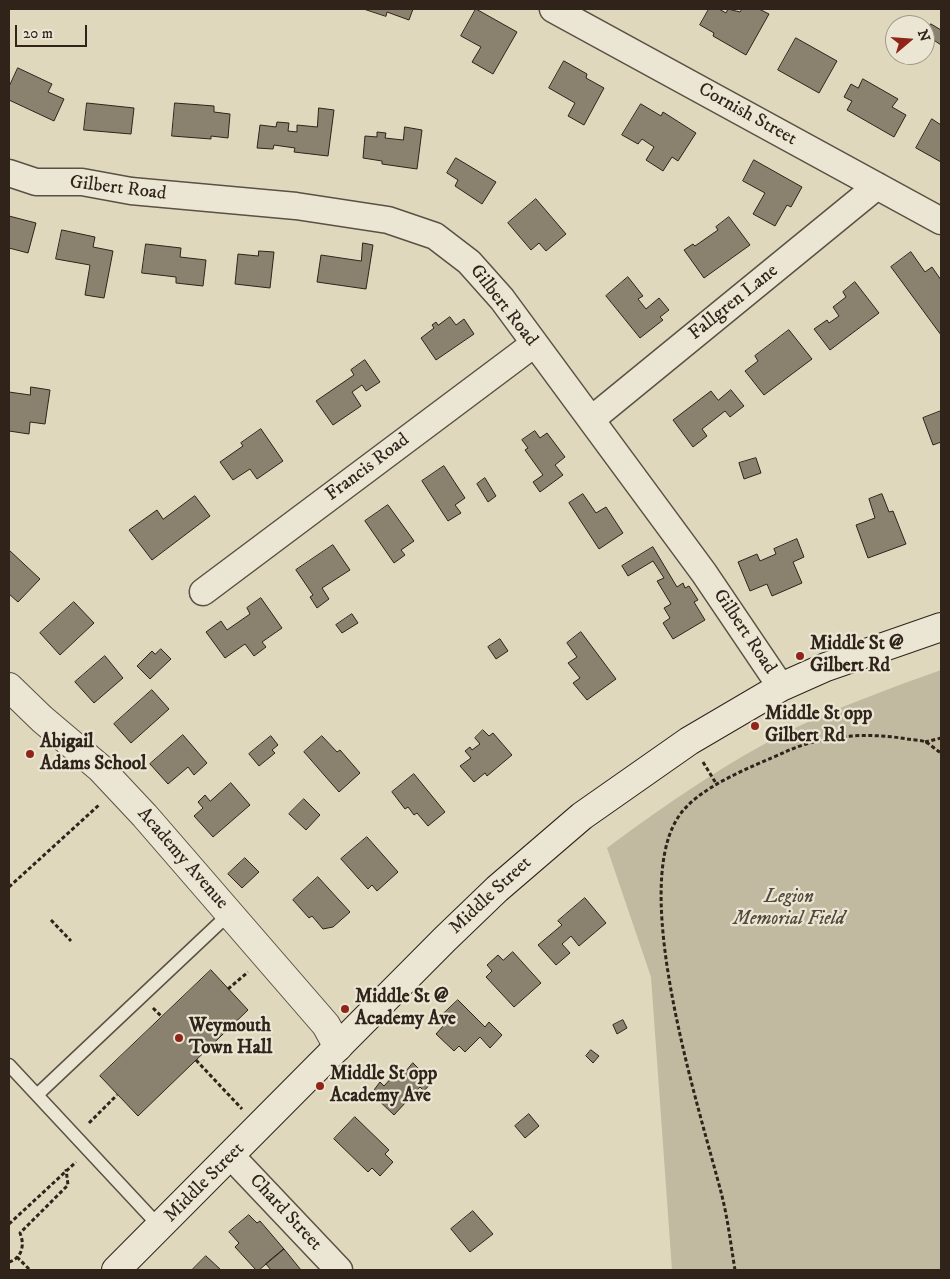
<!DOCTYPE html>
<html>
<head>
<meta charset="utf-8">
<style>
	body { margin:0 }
	#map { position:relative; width:950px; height:1279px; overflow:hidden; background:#e0d8bd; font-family:"IM FELL DW Pica",serif }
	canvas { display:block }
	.frame { position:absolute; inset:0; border:10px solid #2f231a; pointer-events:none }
	.north { position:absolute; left:885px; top:15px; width:50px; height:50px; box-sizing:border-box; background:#ebe6d4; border:1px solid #a0988a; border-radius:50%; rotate:72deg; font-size:14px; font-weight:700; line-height:20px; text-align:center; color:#2f231a }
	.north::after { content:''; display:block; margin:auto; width:18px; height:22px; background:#8f2418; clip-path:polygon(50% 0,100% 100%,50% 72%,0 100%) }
	.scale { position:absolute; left:15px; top:25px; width:72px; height:22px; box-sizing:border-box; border:2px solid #2f231a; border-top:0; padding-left:6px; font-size:15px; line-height:18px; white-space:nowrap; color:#2f231a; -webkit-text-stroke:4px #ebe6d4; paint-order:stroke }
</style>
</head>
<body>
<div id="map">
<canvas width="950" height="1279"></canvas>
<div class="frame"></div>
<div class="north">N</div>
<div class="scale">20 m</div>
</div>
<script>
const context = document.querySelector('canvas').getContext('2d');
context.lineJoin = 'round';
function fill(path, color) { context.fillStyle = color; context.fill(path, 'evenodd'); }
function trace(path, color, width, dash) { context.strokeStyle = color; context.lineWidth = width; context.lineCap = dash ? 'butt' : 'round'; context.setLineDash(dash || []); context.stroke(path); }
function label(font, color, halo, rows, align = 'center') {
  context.font = font + ' "IM FELL DW Pica",serif'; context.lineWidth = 4.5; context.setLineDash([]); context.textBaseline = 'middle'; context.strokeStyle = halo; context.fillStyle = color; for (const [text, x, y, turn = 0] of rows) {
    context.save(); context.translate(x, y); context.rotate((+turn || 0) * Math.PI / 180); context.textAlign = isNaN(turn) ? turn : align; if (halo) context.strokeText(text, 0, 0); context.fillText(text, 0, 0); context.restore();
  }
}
fill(new Path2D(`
	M941 670V1270H672L651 977 607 848C666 804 727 762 793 729 841 706 891 688 941 670Z`), '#c2b9a1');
const building = new Path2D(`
	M364 9H413L409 20 387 12 386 16Z
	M476 9 517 32 493 74 472 62 481 47 461 36Z
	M709 9H719L726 13 728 9 740 12 742 9H759L769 14 746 55 713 36 714 33 700 25Z
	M931 24 941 30V45L925 34Z
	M796 38 837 61 819 93 778 70Z
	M564 61 587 74 586 78 604 88 584 125 568 116 575 103 549 88Z
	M18 68 52 84 48 92 64 99 54 121 9 100V87Z
	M863 79 898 99 892 107 906 115 894 137 847 110 852 101 844 97 851 84 858 88Z
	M87 103 134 108 131 134 84 130Z
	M175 103 214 106V112L230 114 228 138 211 136V139L172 136Z
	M641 104 661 116 663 112 696 133 678 161 672 157 663 171 646 160 654 147 642 139 638 144 622 135Z
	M319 108 334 110 328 156 294 152 295 148 274 145 273 149 257 148 260 125 276 127 277 122 289 123 288 131 297 132V125L317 127Z
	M932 119 941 125V162L916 148Z
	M405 127 422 130 417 169 382 164V161L363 158 365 136 377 137V132L386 133 385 138 403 140Z
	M456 158 496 182 482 204 455 186 458 180 447 173Z
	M754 160 802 187 791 207 787 205 775 226 753 214 765 193 743 181Z
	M536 199 566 234 546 251 539 243 531 250 508 223Z
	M9 216 36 223 28 253 9 248Z
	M729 217 750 245 704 278 684 250 693 244 695 246 718 230 716 227Z
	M62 230 95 237 93 247 113 251 104 298 85 295 90 265 56 259Z
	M363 243 373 245 366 289 317 282 321 255 361 261Z
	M146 244 181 248 180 257 206 260 203 286 176 283V277L142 273Z
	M259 251 274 252 270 288 235 284 238 254 258 256Z
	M911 252 925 272 932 267 941 280V335L891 267Z
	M628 277 643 296 638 299 646 309 659 298 669 310 660 317 663 320 640 338 606 296Z
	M855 282 879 313 830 350 814 329 827 320 829 323 839 316 833 307 846 297 843 292Z
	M450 317 456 325 464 319 474 334 436 360 421 338 434 328 432 325 436 322 438 325Z
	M789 330 812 359 764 395 745 371 758 361 755 356Z
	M365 360 380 382 366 391 362 385 352 392 361 406 333 425 316 401 354 375 351 370Z
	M31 387 50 390 45 424 30 422 29 434 9 431V392L30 395Z
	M731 390 744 406 730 417 725 411 702 429 707 436 693 447 673 420 711 391 718 400Z
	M941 411V442L933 445 923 418Z
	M261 429 283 461 257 479 250 469 233 480 220 462 243 446 241 443Z
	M535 431 540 438 547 433 565 457 555 465 563 475 540 492 533 482 543 475 525 450 528 448 522 440Z
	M756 458 761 473 744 479 739 463Z
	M444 466 465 498 455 505 461 513 448 521 422 481Z
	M485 478 496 496 488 502 477 484Z
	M583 494 596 513 606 507 623 533 599 549 569 503Z
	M882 494 889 512 893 511 906 544 868 558 856 525 875 518 869 499Z
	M195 496 210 516 152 560 129 530 157 510 163 519Z
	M388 505 414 541 401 550 405 555 394 563 365 521Z
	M797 539 804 557 793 562 802 583 772 596 767 584 750 591 738 562 757 554 760 561 776 554 774 549Z
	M333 545 350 570 322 588 329 599 317 608 310 597 313 595 296 570Z
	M653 547 677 587 683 583 685 588 689 586 698 600 694 602 705 620 673 639 663 623 670 618 664 608 671 604 657 581 664 578 653 561 628 576 622 566Z
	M9 550 40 579 18 602 9 594Z
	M261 598 282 628 262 642 266 647 254 656 245 644 225 658 206 632 221 621 227 630 250 614 247 608Z
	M74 602 94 623 60 655 40 633Z
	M352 614 358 623 342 633 336 625Z
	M581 632 616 679 587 700 573 683 580 678 568 663 577 657 567 643Z
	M500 639 508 651 496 659 488 647Z
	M161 649 171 659 150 679 137 666 152 651 155 654Z
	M105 656 123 678 94 703 75 682Z
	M152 690 169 709 131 743 114 724Z
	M483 730 489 736 493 733 512 755 487 776 485 773 474 782 460 766 471 758 465 751 470 747 472 750 480 744 475 738Z
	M183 735 207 763 194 775 188 767 168 784 150 764Z
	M271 736 278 745 272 750 275 753 259 766 249 754Z
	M322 736 337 752 340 750 360 773 339 792 304 752Z
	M414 774 445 812 428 826 417 813 414 815 408 807 405 809 392 792Z
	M231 783 250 805 213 837 194 816 203 808 198 802 205 795 210 801Z
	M304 799 320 815 306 830 289 814Z
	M367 837 398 872 377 891 372 885 368 889 341 859Z
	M245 858 259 872 242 888 228 874Z
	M318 877 350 912 333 927 323 929 312 916 309 918 293 900Z
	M585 898 606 923 579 946 571 936 562 944 570 953 556 965 538 945 562 925 558 921Z
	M513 952 541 983 514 1007 486 977 492 971 487 965 498 955 503 960Z
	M211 970 248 1010 138 1116 100 1076Z
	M458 1000 485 1027 489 1022 502 1035 490 1048 480 1037 465 1052 459 1046 454 1051 436 1034 445 1024 439 1018Z
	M623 1020 627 1028 617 1034 613 1025Z
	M591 1050 599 1056 593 1063 586 1056Z
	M413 1063 432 1082 424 1091 420 1087 394 1115 374 1096 377 1093 374 1090 380 1082 384 1086 395 1074 399 1079Z
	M529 1114 539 1126 525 1138 515 1126Z
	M355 1117 389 1150 385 1154 393 1162 380 1176 372 1168 368 1172 334 1139Z
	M473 1211 493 1234 470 1252 451 1229Z
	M249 1215 257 1223 260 1221 284 1249 259 1270H256L235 1247 239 1243 229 1232Z
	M284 1249 301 1270H271L266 1264Z
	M206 1256 221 1270H192Z`);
fill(building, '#8b816f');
trace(building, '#2f231a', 1);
const service = new Path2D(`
	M9 1065 160 1227
	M38 1094 229 914`);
const minor = new Path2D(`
	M553 9 941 221
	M9 173 36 182H82L131 191 296 206 388 220 435 236 469 262 502 299 704 573 781 687
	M592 419 877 186
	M203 592 534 344
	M231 1156 339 1270`);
const tertiary = new Path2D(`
	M9 687 42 719 100 768 145 816 326 1025 338 1047`);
const secondary = new Path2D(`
	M116 1270 445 939 497 889 582 816 689 741 781 687 826 667 941 627`);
trace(service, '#5b5043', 15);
trace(minor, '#5b5043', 29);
trace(tertiary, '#5b5043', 30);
trace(secondary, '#2f231a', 30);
trace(new Path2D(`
	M925 742 941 738
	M703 762 717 785
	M9 887 99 805
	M51 920 71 941
	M228 989 248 972
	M153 1008 162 1017
	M196 1060 242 1109
	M89 1123 117 1095
	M9 1224 76 1162
	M17 1257 30 1270
	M9 1262C22 1258 25 1245 20 1233L68 1185 66 1169
	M735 1270C731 1246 728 1220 722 1196 700 1110 630 896 677 819 696 787 752 767 785 752 822 735 867 732 907 739 913 740 920 740 926 742 931 745 936 750 941 753`), '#2f231a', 3, [4, 2.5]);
trace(service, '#ebe6d4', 12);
trace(minor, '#ebe6d4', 26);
trace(tertiary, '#ebe6d4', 28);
trace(secondary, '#ebe6d4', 28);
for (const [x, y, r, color] of [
	[800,656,5,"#8f2418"],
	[755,726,5,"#8f2418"],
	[30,754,5,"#8f2418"],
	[345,1009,5,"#8f2418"],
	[179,1038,5,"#8f2418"],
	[320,1086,5,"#8f2418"]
]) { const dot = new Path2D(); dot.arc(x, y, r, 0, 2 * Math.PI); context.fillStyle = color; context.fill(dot); trace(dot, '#ebe6d4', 2); }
label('19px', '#2f231a', '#ebe6d4', [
	["Cornish Street",747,115,29],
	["Gilbert Road",118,189,7],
	["Fallgren Lane",734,303,-39],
	["Gilbert Road",503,306,52],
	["Francis Road",368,468,-37],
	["Gilbert Road",744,632,56],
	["Academy Avenue",182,859,49],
	["Middle Street",491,896,-43],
	["Middle Street",205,1183,-45],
	["Chard Street",285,1213,47]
]);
label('bold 19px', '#2f231a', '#ebe6d4', [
	["Middle St @",810,645],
	["Gilbert Rd",810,667],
	["Middle St opp",765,715],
	["Gilbert Rd",765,737],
	["Abigail",40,743],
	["Adams School",40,765],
	["Middle St @",355,998],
	["Academy Ave",355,1020],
	["Weymouth",189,1027],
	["Town Hall",189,1049],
	["Middle St opp",330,1075],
	["Academy Ave",330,1097]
], 'left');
label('italic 19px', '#54483c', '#ebe6d4', [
	["Legion",789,898],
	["Memorial Field",789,920]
]);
</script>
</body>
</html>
